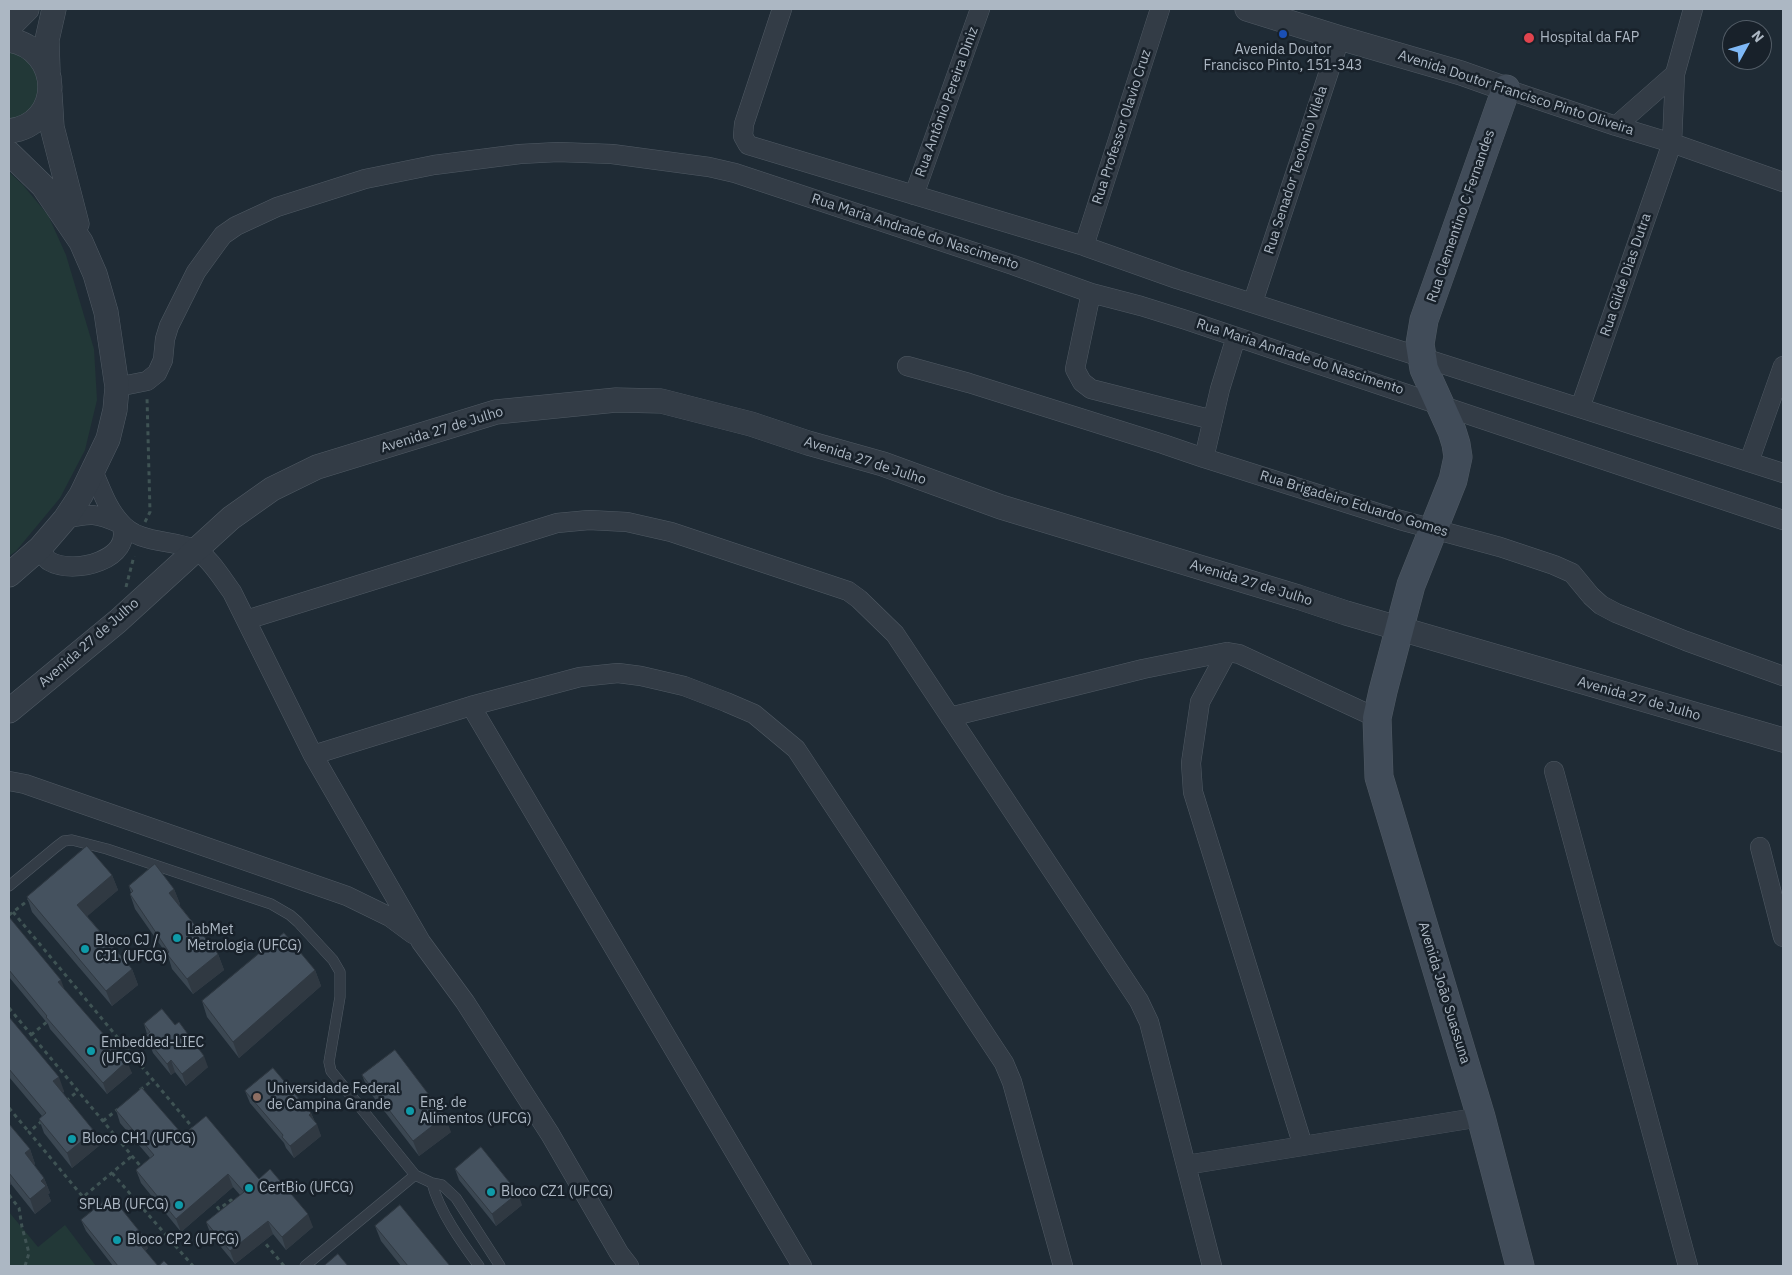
<!DOCTYPE html>
<html>
<head>
<meta charset="utf-8">
<style>
	body { margin:0 }
	#map { position:relative; width:1792px; height:1275px; overflow:hidden; background:#1f2b35; font-family:"IBM Plex Sans",sans-serif }
	canvas { display:block }
	.frame { position:absolute; inset:0; border:10px solid #acb7c3; pointer-events:none }
	.north { position:absolute; left:1722px; top:20px; width:50px; height:50px; box-sizing:border-box; background:#18212a; border:1px solid #535d67; border-radius:50%; rotate:51deg; font-size:14px; font-weight:700; line-height:20px; text-align:center; color:#acb7c3 }
	.north::after { content:''; display:block; margin:auto; width:18px; height:22px; background:#7eb8f6; clip-path:polygon(50% 0,100% 100%,50% 72%,0 100%) }
</style>
</head>
<body>
<div id="map">
<canvas width="1792" height="1275"></canvas>
<div class="frame"></div>
<div class="north">N</div>
</div>
<script>
const context = document.querySelector('canvas').getContext('2d');
context.lineJoin = 'round';
function fill(path, color) { context.fillStyle = color; context.fill(path, 'evenodd'); }
function trace(path, color, width, dash) { context.strokeStyle = color; context.lineWidth = width; context.lineCap = dash ? 'butt' : 'round'; context.setLineDash(dash || []); context.stroke(path); }
function label(font, color, halo, rows, align = 'center') {
  context.font = font + ' "IBM Plex Sans",sans-serif'; context.lineWidth = 5; context.setLineDash([]); context.textBaseline = 'middle'; context.strokeStyle = halo; context.fillStyle = color; for (const [text, x, y, turn = 0] of rows) {
    context.save(); context.translate(x, y); context.rotate((+turn || 0) * Math.PI / 180); context.textAlign = isNaN(turn) ? turn : align; if (halo) context.strokeText(text, 0, 0); context.fillText(text, 0, 0); context.restore();
  }
}
fill(new Path2D(`
	M9 50 23 53 43 80 34 112 9 122Z
	M9 172 23 185 48 215 66 255 94 349 97 400 85 450 60 498 16 551 9 556Z
	M9 1212 38 1247 65 1225 96 1266H9Z`), '#223837');
const service = new Path2D(`
	M9 886 56 847 64 841 72 840 107 849 271 904 290 915 298 922 333 960 340 972V997L329 1062 331 1071 415 1175 432 1183 442 1185 456 1198 500 1266
	M432 1183C439 1211 462 1243 479 1266
	M305 1266 415 1175`);
const minor = new Path2D(`
	M782 9 744 124 743 136 748 145 1084 246 1177 279 1783 473
	M1506 89 1616 126 1672 143 1783 182
	M1616 126 1675 74
	M914 195 980 9
	M1084 246 1160 9
	M1091 293 1075 369 1082 382 1091 389 1213 420
	M1253 302 1340 38
	M907 366 969 383 1163 444 1204 458 1400 520 1500 547 1554 565 1572 573 1591 596 1601 605 1616 613 1686 641 1783 676
	M117 387 147 381 157 373 163 360 165 339 169 326 196 272 217 243 223 235 236 226 277 207 365 179 434 165 520 154 558 152 612 154 709 167 735 173 1013 265 1091 293 1141 306 1186 320 1783 520
	M1580 408 1672 143 1675 74 1693 9
	M1204 458 1220 389 1236 337
	M1749 462 1783 366
	M93 471C101 489 107 508 120 522 138 544 170 539 194 549 208 555 223 580 232 592L313 755 421 942 465 1002 550 1134 619 1253 629 1266
	M40 548C43 553 45 558 49 561 74 576 135 559 121 524 96 513 91 513 65 519
	M246 620 557 523 589 520 627 522 671 532 848 591 859 599 895 634 1139 1001 1149 1022 1212 1266
	M1227 652 1200 702 1191 763 1193 792 1303 1146
	M471 706 802 1266
	M950 717 1143 669 1227 652 1239 654 1377 718
	M313 755 471 706 580 677 618 673 641 676 684 686 726 702 754 714 796 749 1004 1063 1012 1082 1063 1266
	M1554 771 1688 1266
	M9 781 25 784 347 896 390 917 413 934
	M1760 847 1783 937
	M1186 1165 1481 1117`);
const tertiary = new Path2D(`
	M1247 9 1340 38 1461 73 1506 89
	M9 27 27 9
	M9 40C63 49 64 125 9 131
	M48 71 47 40 54 9
	M50 94 52 127 77 224
	M9 153 43 186 81 242 95 274 106 312 117 387 115 410 108 439 81 495 65 519 40 548 9 575
	M9 711 118 621 231 518 272 489 317 467 496 412 616 400 661 401 751 424 808 443 883 464 1001 507 1298 597 1346 613 1783 740`);
const secondary = new Path2D(`
	M1506 89 1424 320 1420 344 1424 369 1452 431 1456 444 1458 457 1453 480 1411 585 1383 691 1377 718 1379 777 1481 1117 1520 1266`);
trace(service, '#505a64', 11);
trace(minor, '#505a64', 20);
trace(tertiary, '#505a64', 25);
trace(secondary, '#505a64', 29);
trace(new Path2D(`
	M145 522 150 512 147 397
	M126 587 134 556
	M13 912 193 1128 191 1130
	M9 915 30 899
	M9 1008 142 1168
	M31 1035 48 1021
	M140 1090 153 1080
	M66 1101 78 1091
	M9 1108 29 1132
	M42 1121 29 1132 83 1197 132 1156
	M103 1121 118 1109
	M112 1173 193 1266
	M9 1195 19 1208 22 1227 29 1253 25 1266
	M212 1200 219 1209 231 1200 234 1204
	M261 1238 284 1266`), '#3f5354', 3, [4, 4]);
trace(service, '#333c46', 10);
trace(minor, '#333c46', 19);
trace(tertiary, '#333c46', 24);
trace(secondary, '#414c59', 28);
fill(new Path2D(`
	M112 875 118 890 87 916 132 969 138 985 112 1006 32 912 27 897Z
	M129 886 174 889 180 904 179 905 218 954 224 970 193 994 172 969 168 956 135 909 130 894 131 893Z
	M9 917 65 990 132 1073 107 1094 50 1029 48 1024 9 977Z
	M315 970 321 986 239 1058 207 1017 202 1001Z
	M9 1017 64 1091 63 1093 100 1145 72 1168 44 1133 39 1119 42 1116 9 1077Z
	M144 1024 208 1067 186 1086 175 1072 171 1075 153 1053 146 1035 147 1034Z
	M362 1075 451 1132 419 1156 368 1090Z
	M245 1091 311 1113 321 1136 294 1158 286 1148 284 1143 250 1103Z
	M116 1110 183 1135 259 1179 313 1227 286 1250 273 1234 235 1264 211 1235 206 1222 240 1195 233 1187 181 1232 141 1183 136 1170 150 1158 120 1123Z
	M9 1124 30 1149 35 1164 34 1165 44 1178 50 1193 48 1194 51 1201 35 1214 11 1184 9 1186Z
	M455 1169 522 1205 496 1226 459 1180Z
	M81 1220 148 1248 145 1251 158 1266H113L86 1231Z
	M375 1226 450 1266H401L381 1241Z`), '#3b4752');
fill(new Path2D(`
	M112 875 118 890 83 920 77 905Z
	M174 889 180 904 175 908 169 893Z
	M218 954 224 970 193 994 187 979Z
	M132 969 138 985 112 1006 106 991Z
	M315 970 321 986 239 1058 233 1042Z
	M61 980 65 991 58 982Z
	M204 1056 208 1067 186 1086 182 1074Z
	M171 1060 175 1072 171 1075 167 1064Z
	M127 1061 132 1073 107 1094 103 1083Z
	M59 1077 64 1091 59 1096 53 1081Z
	M311 1113 316 1125 317 1124 321 1136 294 1158 290 1146 309 1115Z
	M445 1116 451 1132 419 1156 413 1141Z
	M94 1131 100 1145 72 1168 67 1153Z
	M30 1149 35 1164 30 1168 25 1153Z
	M228 1174 233 1187 181 1232 176 1219Z
	M9 1178 11 1184 9 1186Z
	M44 1178 50 1193 48 1194 51 1201 35 1214 30 1199 41 1181Z
	M518 1193 522 1205 496 1226 492 1214Z
	M308 1214 313 1227 286 1250 282 1237Z
	M268 1221 273 1234 235 1264 230 1251Z
	M144 1237 148 1248 142 1254 138 1242Z`), '#303942');
const building = new Path2D(`
	M87 846 112 875 77 905 132 969 106 991 27 897Z
	M155 864 174 889 169 893 218 954 187 979 167 954 169 952 130 894 133 891 129 886Z
	M9 917 61 980 58 982 127 1061 103 1083 46 1017 47 1016 9 970Z
	M284 933 315 970 233 1042 202 1001Z
	M162 1009 175 1025 179 1022 204 1056 182 1074 171 1060 167 1064 149 1042 151 1040 146 1035 150 1032 144 1024Z
	M9 1017 59 1077 53 1081 94 1131 67 1153 39 1119 46 1113 9 1069Z
	M395 1050 445 1116 413 1141 362 1075Z
	M273 1068 311 1113 309 1115 317 1124 290 1146 282 1137 283 1135 245 1091Z
	M142 1088 183 1135 206 1116 259 1179 270 1169 308 1214 282 1237 268 1221 230 1251 206 1222 244 1192 228 1174 176 1219 136 1170 154 1155 116 1110Z
	M9 1124 30 1149 25 1153 44 1178 41 1181 46 1186 30 1199 9 1173Z
	M481 1147 518 1193 492 1214 455 1169Z
	M111 1196 144 1237 138 1242 158 1266H118L81 1220Z
	M400 1205 450 1266H408L375 1226Z
	M338 1254 348 1266H324Z
	M164 1261 169 1266H159Z`);
fill(building, '#45525f');
trace(building, '#303942', 1);
for (const [x, y, r, color] of [
	[1283,34,5,"#1a4fb4"],
	[1529,38,6,"#e0444e"],
	[177,938,5,"#0f9aa8"],
	[85,949,5,"#0f9aa8"],
	[91,1051,5,"#0f9aa8"],
	[257,1097,5,"#8d6e63"],
	[410,1111,5,"#0f9aa8"],
	[72,1139,5,"#0f9aa8"],
	[249,1188,5,"#0f9aa8"],
	[491,1192,5,"#0f9aa8"],
	[179,1205,5,"#0f9aa8"],
	[117,1240,5,"#0f9aa8"]
]) { const dot = new Path2D(); dot.arc(x, y, r, 0, 2 * Math.PI); context.fillStyle = color; context.fill(dot); trace(dot, '#18212a', 2); }
label('14px', '#acb7c3', '#18212a', [
	["Hospital da FAP",1540,38],
	["Avenida Doutor",1283,50,"center"],
	["Francisco Pinto, 151-343",1283,66,"center"],
	["LabMet",187,930],
	["Metrologia (UFCG)",187,946],
	["Bloco CJ /",95,941],
	["CJ1 (UFCG)",95,957],
	["Embedded-LIEC",101,1043],
	["(UFCG)",101,1059],
	["Universidade Federal",267,1089],
	["de Campina Grande",267,1105],
	["Eng. de",420,1103],
	["Alimentos (UFCG)",420,1119],
	["Bloco CH1 (UFCG)",82,1139],
	["CertBio (UFCG)",259,1188],
	["Bloco CZ1 (UFCG)",501,1192],
	["SPLAB (UFCG)",169,1205,"right"],
	["Bloco CP2 (UFCG)",127,1240]
], 'left');
label('14px', '#acb7c3', '#18212a', [
	["Avenida Doutor Francisco Pinto Oliveira",1516,93,18],
	["Rua Antônio Pereira Diniz",947,102,-70],
	["Rua Professor Olavio Cruz",1122,127,-72],
	["Rua Senador Teotonio Vilela",1296,170,-72],
	["Rua Clementino C Fernandes",1461,216,-71],
	["Rua Maria Andrade do Nascimento",915,232,18],
	["Rua Gilde Dias Dutra",1626,275,-71],
	["Rua Maria Andrade do Nascimento",1300,357,18],
	["Avenida 27 de Julho",442,430,-17],
	["Avenida 27 de Julho",865,461,18],
	["Rua Brigadeiro Eduardo Gomes",1354,504,17],
	["Avenida 27 de Julho",1251,583,17],
	["Avenida 27 de Julho",89,643,-41],
	["Avenida 27 de Julho",1639,699,16],
	["Avenida João Suassuna",1444,993,73]
]);
</script>
</body>
</html>
